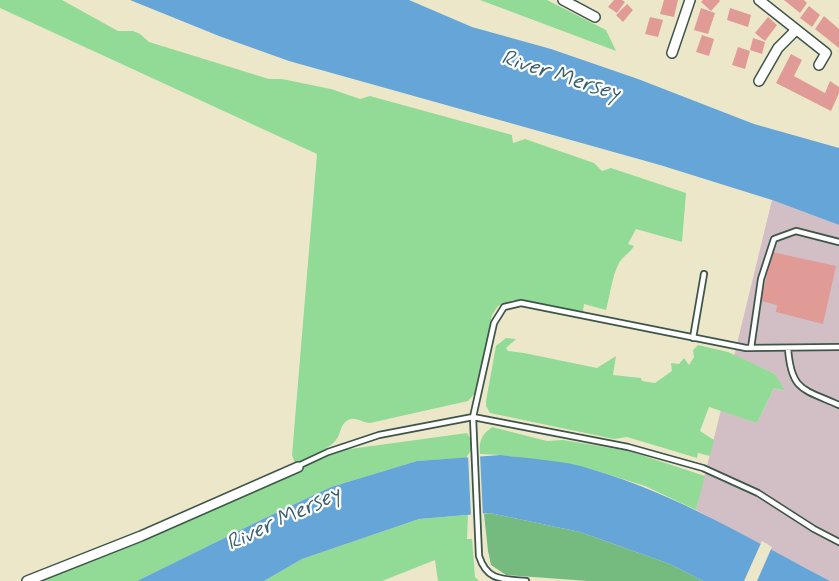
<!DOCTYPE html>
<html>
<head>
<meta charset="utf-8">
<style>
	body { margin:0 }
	canvas { display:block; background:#ede7ca }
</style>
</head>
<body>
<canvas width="839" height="581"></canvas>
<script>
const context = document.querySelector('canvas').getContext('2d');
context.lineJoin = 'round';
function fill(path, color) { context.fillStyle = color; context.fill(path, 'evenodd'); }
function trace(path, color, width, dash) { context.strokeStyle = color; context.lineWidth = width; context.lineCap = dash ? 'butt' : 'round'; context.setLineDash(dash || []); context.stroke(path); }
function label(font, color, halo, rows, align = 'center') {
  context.font = font + ' Mynerve,sans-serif'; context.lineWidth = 4.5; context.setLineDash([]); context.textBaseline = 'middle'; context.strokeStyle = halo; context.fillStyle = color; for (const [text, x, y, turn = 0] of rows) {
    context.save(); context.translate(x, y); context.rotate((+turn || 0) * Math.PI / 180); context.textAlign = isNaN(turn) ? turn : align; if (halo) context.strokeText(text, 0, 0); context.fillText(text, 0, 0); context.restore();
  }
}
fill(new Path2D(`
	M772 200 839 225V581H830L696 510 721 410 757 423 774 388 784 391 775 374 734 356Z`), '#d2bec5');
fill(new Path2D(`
	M0 0H62L118 31H133L140 34 149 42 269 79H282L331 89 360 99 370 96 512 135 513 143 525 139 594 163 602 171 611 168 686 193 682 242 636 229 628 244 634 246C630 253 623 256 619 263 612 276 610 296 606 310L584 304 583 312 513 300 498 306 492 315 477 391 468 401 370 423C362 423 356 416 348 420 340 424 341 434 336 440 328 450 307 459 296 466L292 455 317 154 0 8Z
	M480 0H547L606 30 616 51Z
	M506 338 516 339 506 348 508 351 524 353 597 368 616 356 613 375 641 378 642 381 655 383 672 371 671 363 679 364 684 358 689 365 694 357 693 350 698 345 728 352 775 374 785 391 774 388 757 423 709 407 700 431 714 440 710 456 698 453 697 458 627 437 614 439 490 413 486 406V401L496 346Z
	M492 427 547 441 563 440 629 451 705 476 696 510 645 486 588 468 501 455 480 454C479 441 481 435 492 427Z
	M467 433 474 445 466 458 417 461 331 487 263 519 137 581H27L328 452Z
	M468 515 467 539H472L475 577 479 581H438L435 560 382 581H264L302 559 419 519Z`), '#92db96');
fill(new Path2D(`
	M490 513 580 532 670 564 703 581H588L506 575 491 565 488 551 484 514Z`), '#75bb7f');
fill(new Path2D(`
	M130 0H409L472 27 551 49 638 79 754 124 839 148V225L772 200 660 165 289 61 219 36Z
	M501 455C529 459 564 460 591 469 676 494 752 540 830 581H703L670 564 580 532 490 513 419 519 302 559 264 581H137L263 519 331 487 417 461Z`), '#65a5d8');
fill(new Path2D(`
	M468 454H480L483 517 471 518Z
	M762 541 772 547 757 581H744Z`), '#ede7ca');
fill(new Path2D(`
	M614 0H622L625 2 617 13 608 7Z
	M664 0H678L674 17 660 14Z
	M703 0H719L720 1 711 11 701 2Z
	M784 0H804L807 3 800 13Z
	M627 4 633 10 623 22 616 15Z
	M809 6 820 15 812 27 800 18Z
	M701 8 715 13 708 34 694 30Z
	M730 8 751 15 748 27 727 20Z
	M824 16 839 29V48L815 29Z
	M650 17 663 20 658 37 645 34Z
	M768 17 777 25 765 41 755 33Z
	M702 35 714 39 709 56 696 52Z
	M753 38 765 42 762 54 750 50Z
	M738 47 750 51 745 69 732 65Z
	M791 54 802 60 794 76 825 93 830 81 839 87V93L831 111 776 83Z
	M772 252 836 266 823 324 776 312 777 305 761 301Z`), '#e09b97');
const service = new Path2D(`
	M693 338 704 274
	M751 348 761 279 774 239 796 231 839 242
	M788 348C791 391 803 389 839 405
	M298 466 328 452 379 435 473 417 628 447 703 468 758 493 814 529 839 542
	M526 581C502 579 487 581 479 556L473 417 494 323 504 307 521 303 746 348 839 347`);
const minor = new Path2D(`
	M563 0 595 17
	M759 0 826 53 819 65
	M672 53 690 0
	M759 81 778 48 796 30
	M27 581 141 536 298 467`);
trace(service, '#3e564a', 8);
trace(minor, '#3e564a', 12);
trace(service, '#fff', 4.5);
trace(minor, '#fff', 9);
label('italic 22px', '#38616d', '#fff', [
	["River Mersey",560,77,18],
	["River Mersey",284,520,-25]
]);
</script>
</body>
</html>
